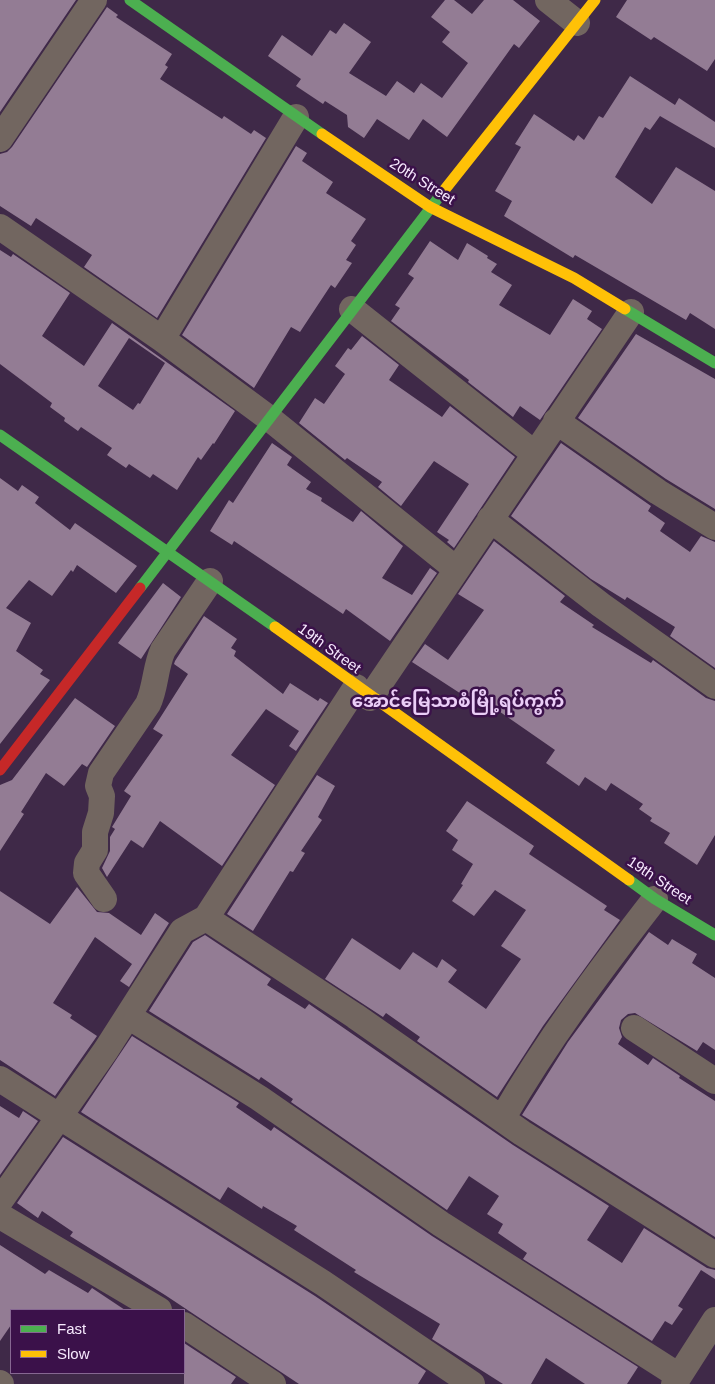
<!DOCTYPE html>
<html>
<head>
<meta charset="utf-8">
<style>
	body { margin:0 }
	#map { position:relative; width:715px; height:1384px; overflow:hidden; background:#3f2948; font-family:Arial,sans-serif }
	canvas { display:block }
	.legend { position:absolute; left:10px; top:1309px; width:175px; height:65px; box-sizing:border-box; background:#3b114a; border:1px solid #866792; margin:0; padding:6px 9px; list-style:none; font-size:15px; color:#f7e9fe }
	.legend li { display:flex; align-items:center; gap:10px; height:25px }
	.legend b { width:25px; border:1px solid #866792 }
</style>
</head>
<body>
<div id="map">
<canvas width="715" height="1384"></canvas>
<ul class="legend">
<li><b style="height:6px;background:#4caf50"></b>Fast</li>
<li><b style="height:6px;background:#ffc107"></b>Slow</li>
</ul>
</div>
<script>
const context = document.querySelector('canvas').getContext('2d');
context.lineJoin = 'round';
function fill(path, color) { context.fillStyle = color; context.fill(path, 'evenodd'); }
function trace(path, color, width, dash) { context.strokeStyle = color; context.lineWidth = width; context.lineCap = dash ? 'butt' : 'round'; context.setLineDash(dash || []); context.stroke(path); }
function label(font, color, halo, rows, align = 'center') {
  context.font = font + ' Arial,"Noto Sans Myanmar",sans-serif'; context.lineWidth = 5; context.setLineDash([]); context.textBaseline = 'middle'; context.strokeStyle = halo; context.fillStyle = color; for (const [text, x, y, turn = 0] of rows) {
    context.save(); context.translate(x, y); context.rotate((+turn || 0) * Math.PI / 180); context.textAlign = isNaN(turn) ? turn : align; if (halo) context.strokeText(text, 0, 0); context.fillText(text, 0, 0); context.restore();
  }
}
fill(new Path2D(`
	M0 0H76L0 112Z
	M445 0H454L472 14 484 0H513L540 21 519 48 514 44 447 137 423 119 409 140 377 119 364 138 348 127 347 115 325 101 323 104 296 86 301 79 268 56 282 35 312 56 330 30 336 34 344 23 371 42 349 73 386 96 397 81 414 93 421 83 442 98 468 63 442 42 450 32 431 17Z
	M627 0H715V59L707 71 654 37 651 40 616 17Z
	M107 7 118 15 116 17 172 54 165 65 168 67 160 79 222 119 224 116 251 134 254 130 266 138 157 318 84 267 92 255 36 218 31 226 0 206V154L7 152 12 147Z
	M630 76 675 105 679 98 715 122V148L660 116 650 130 645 127 615 177 652 204 676 167 715 191V329L690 313 686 320 575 255 573 258 504 216 512 201 495 191 521 147 515 144 534 114 574 141 578 135 584 140 599 116 603 118Z
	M296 146 307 153 302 161 333 182 326 193 366 219 351 241 356 245 346 260 352 263 335 288 331 285 300 332 291 327 254 388 182 335Z
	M430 241 458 260 467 243 488 256 487 258 497 264 491 272 512 285 499 305 550 335 573 299 592 311 587 319 602 329 540 420 520 406 513 417 468 382 469 380 391 321 400 308 395 305 414 278 408 274Z
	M0 250 11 257 13 254 70 293 42 336 84 366 112 323 235 411 214 444 213 443 201 460 198 457 177 490 153 474 150 478 129 464 126 468 107 455 112 448 81 427 78 431 64 421 65 418 50 407 52 403 0 364ZM129 338 165 363 140 404 138 403 133 410 98 386Z
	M636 334 715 379V509L666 479 578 418Z
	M362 336 399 365 389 380 442 417 450 406 515 457 454 548 447 542 449 540 437 532 469 484 434 461 401 506 378 487 382 482 347 458 345 460 299 423 315 398 324 404 345 374 335 366 348 348 351 350Z
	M272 443 292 457 287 465 311 482 306 489 322 498 321 501 353 522 361 511 403 546 382 578 412 595 430 568 437 573 390 641 346 609 343 614 234 541 232 545 210 531 229 500 233 503Z
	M561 443 651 506 648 511 665 523 660 531 690 552 701 536 715 542V668L670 636 675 627 627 597 625 600 591 579 511 516Z
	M0 478 18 491 22 485 39 497 35 503 70 530 75 523 137 566 116 593 77 565 73 572 71 570 52 596 29 580 6 608 31 623 16 651 43 670 40 674 50 680 0 744Z
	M494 541 565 596 560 602 594 625 592 627 651 663 653 660 706 698 715 701V835L697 865 664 843 670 833 650 821 652 818 639 809 643 804 611 783 606 791 585 777 579 786 546 763 555 750 493 707 489 712 412 662 425 644 448 660 484 610 458 594Z
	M163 583 181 597 141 659 118 643Z
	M204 616 237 639 231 648 236 651 234 656 283 694 290 683 318 701 320 698 328 703 296 751 289 746 299 731 266 709 231 755 275 785 222 866 160 821 143 848 131 840 107 877 102 868 110 851V837L115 829 112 827 131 796 124 791 163 735 153 729 188 674 174 664 175 661Z
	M75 698 115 726 87 767 82 764 64 786 46 773 21 812 24 814 0 851V785L12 780Z
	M317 775 335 786 318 817 322 820 301 851 305 853 293 872 290 871 253 931 227 914Z
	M467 801 534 846 529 854 607 906 604 910 620 920 543 1026 497 1097 417 1041 420 1037 386 1013 383 1017 325 979 352 938 400 970 413 952 437 968 442 959 457 970 448 982 486 1009 521 959 501 946 526 910 495 890 474 916 452 901 463 885 461 884 473 864 452 850 458 840 446 831Z
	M77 887 97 912 109 913 141 935 155 913 169 923 129 987 120 981 132 964 95 937 53 1003 72 1015 70 1018 97 1036 55 1096 0 1060V891L50 924Z
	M649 932 668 945 672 939 697 954 692 963 715 978V1050L703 1042 697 1051 635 1013 628 1014 621 1020 619 1028 622 1037 618 1044 648 1065 653 1058 680 1076 679 1078 715 1101V1237L522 1115 568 1042Z
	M205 935 271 979 267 985 305 1009 309 1004 513 1145 609 1206 587 1240 622 1263 644 1228 707 1268 715 1270V1279L701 1270 678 1306 683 1309 672 1325 665 1321 652 1341 523 1259 527 1253 498 1233 503 1224 487 1214 499 1196 469 1176 447 1210 291 1102 293 1099 261 1077 259 1080 256 1078 149 1011 193 942Z
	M132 1036 239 1103 236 1107 271 1131 274 1127 432 1236 638 1367 627 1384H585L546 1358 531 1384H503L432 1339 440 1324 354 1272 356 1270 294 1230 297 1226 263 1206 262 1209 228 1187 220 1200 81 1112Z
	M0 1106 19 1118 23 1111 38 1121 0 1175Z
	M63 1137 315 1296 426 1371 418 1384H299L165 1295 70 1236 73 1232 42 1211 38 1218 17 1203Z
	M0 1245 45 1274 49 1270 88 1293 92 1288 125 1310H11V1325L0 1341Z
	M184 1343 236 1377 231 1384H184Z`), '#937c94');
trace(new Path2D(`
	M548 0 577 23
	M0 139 94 0
	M0 227 162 339 270 419 456 569
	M352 309 535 454
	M162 339 296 117
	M556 421 658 492 715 527
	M490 519 601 605 715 686
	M370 698 631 312
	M104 899 86 873 87 863 95 850V832L101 813 102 796 98 786 101 773 148 704C156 687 155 667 163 650L210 581
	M206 918 355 1016 522 1133 715 1255
	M128 1016 259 1098 441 1224 679 1376
	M634 1028 715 1081
	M0 1079 323 1283 472 1384
	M502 1119C547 1041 600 970 655 899
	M0 1201 106 1050 182 931 206 918 356 687
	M0 1216 159 1310
	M184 1325 273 1384
	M0 1383 1 1384
	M674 1384 715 1320`), '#726660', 26);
trace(new Path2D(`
	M130 0 322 134
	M625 309 715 363
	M0 435 275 627
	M140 588 442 193
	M629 880 655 899 715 935`), '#4caf50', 11);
trace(new Path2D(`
	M322 134 430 207 574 278 625 309
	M442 193 595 0
	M275 627 629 880`), '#ffc107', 11);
trace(new Path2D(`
	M0 770 140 588`), '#c62828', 11);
label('15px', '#f7e9fe', '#3b114a', [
	["20th Street",422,182,32],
	["19th Street",329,649,36],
	["19th Street",659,881,34]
]);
label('bold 18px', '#ebcef7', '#3b114a', [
	["အောင်မြေသာစံမြို့ရပ်ကွက်",458,702]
]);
</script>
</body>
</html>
